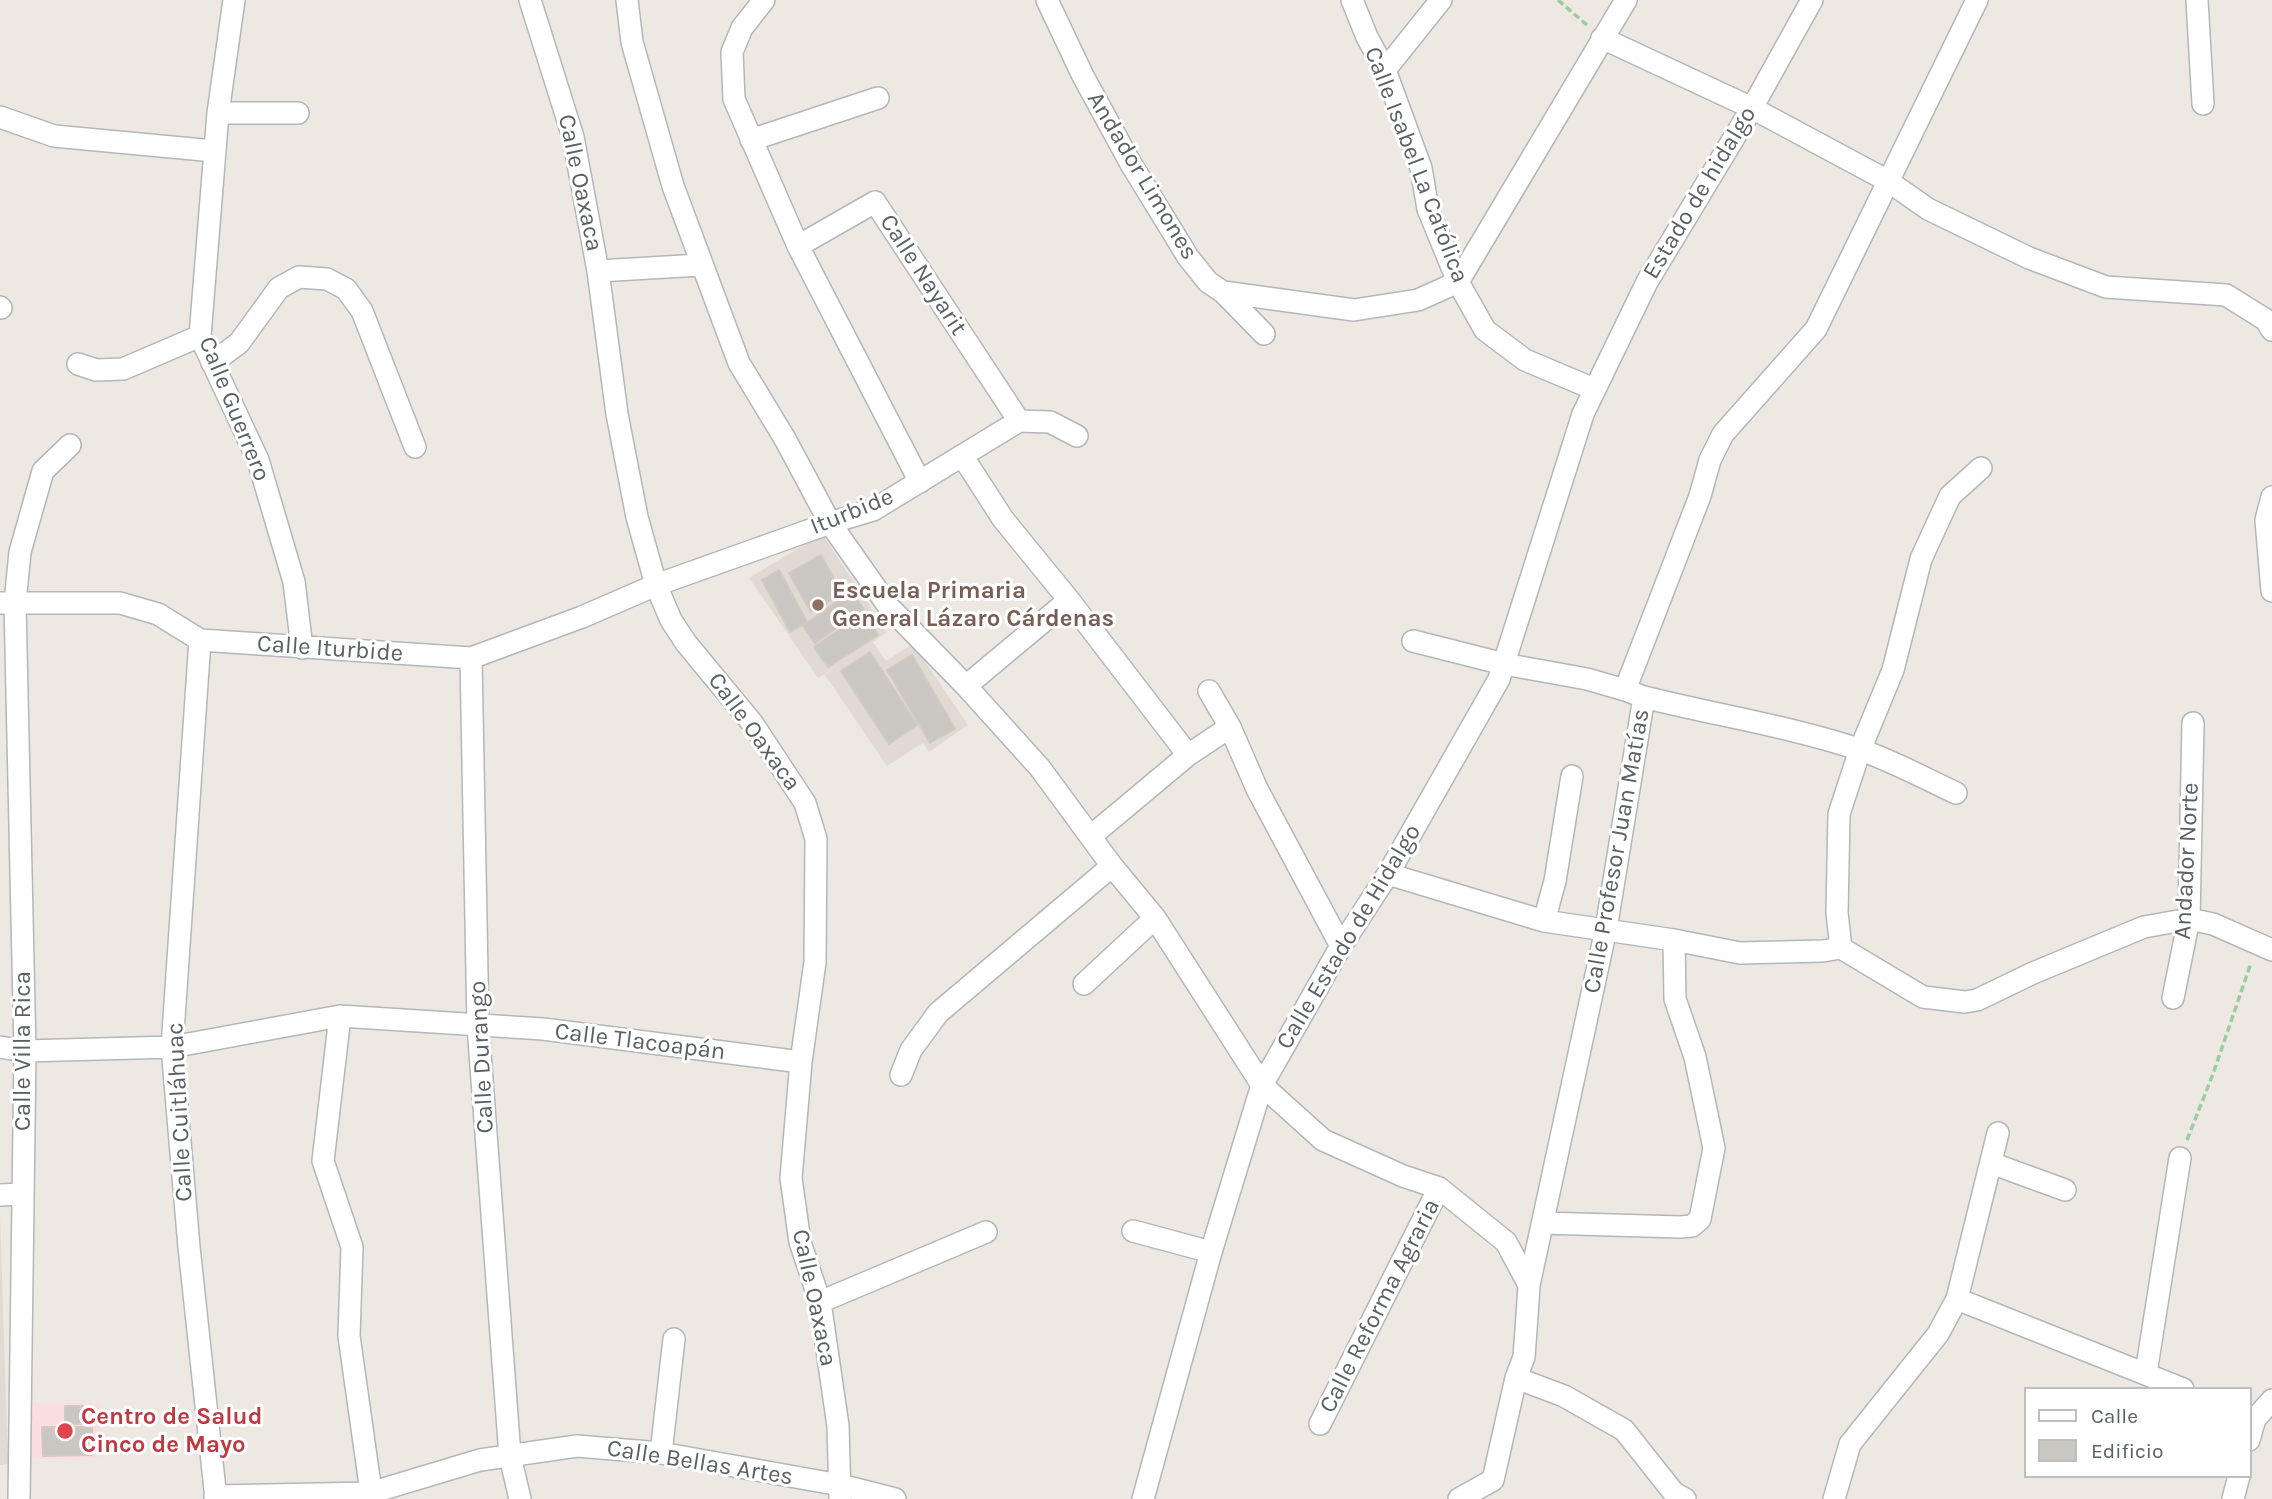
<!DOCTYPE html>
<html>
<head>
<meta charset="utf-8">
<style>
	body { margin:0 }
	#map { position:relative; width:2272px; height:1499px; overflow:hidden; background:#ede9e2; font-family:Karla,sans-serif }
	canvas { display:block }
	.legend { position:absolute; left:2024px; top:1387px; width:228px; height:91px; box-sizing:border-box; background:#fff; border:2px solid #bdbfc1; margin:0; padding:9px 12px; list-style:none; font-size:21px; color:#5b6063 }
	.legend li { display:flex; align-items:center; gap:14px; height:35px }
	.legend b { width:35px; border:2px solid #bdbfc1 }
</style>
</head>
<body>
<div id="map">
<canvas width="2272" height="1499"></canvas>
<ul class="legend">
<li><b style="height:9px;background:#fff"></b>Calle</li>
<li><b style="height:19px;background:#cac6c1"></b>Edificio</li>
</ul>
</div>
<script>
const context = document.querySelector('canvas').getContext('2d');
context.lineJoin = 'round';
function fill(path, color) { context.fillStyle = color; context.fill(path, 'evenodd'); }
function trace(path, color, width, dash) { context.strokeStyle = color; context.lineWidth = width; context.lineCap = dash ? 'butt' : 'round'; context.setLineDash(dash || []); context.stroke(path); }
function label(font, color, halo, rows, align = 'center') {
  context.font = font + ' Karla,sans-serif'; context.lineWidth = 6; context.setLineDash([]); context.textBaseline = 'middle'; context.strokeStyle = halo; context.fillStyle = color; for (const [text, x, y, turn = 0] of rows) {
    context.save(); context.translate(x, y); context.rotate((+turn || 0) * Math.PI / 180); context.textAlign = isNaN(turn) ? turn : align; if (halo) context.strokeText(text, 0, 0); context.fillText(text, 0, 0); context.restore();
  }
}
fill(new Path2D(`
	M822 534 887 632 873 642 886 661 913 644 968 725 929 752 923 743 887 766 825 675 836 667 818 678 749 578Z
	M0 1214 8 1464 0 1465Z`), '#e0dad3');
fill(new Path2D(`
	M30 1403H100V1458L30 1459Z`), '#fbdee0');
const building = new Path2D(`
	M821 555 842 594 811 612 789 573Z
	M779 570 807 622 790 632 762 580Z
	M851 591 864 609 815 643 803 626Z
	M865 612 878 635 828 667 814 647Z
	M870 652 917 725 889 744 841 671Z
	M912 655 955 729 930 743 887 670Z
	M65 1406H83L84 1424H65Z
	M42 1427H92V1455L43 1456Z`);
fill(building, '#cac6c1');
trace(building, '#d2cac1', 2);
const minor = new Path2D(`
	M234 0 218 113 200 336 258 460 294 582 302 648
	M530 0 573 137 598 271 617 414 637 517 656 585 671 620 686 643 753 724 805 803 816 839 815 962 801 1062 791 1178 800 1242 820 1302 838 1426 840 1499
	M627 0 632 42 673 186 739 363 785 439 830 523 889 607 966 686 1040 768 1112 866 1155 918 1262 1085 1323 1140 1403 1176 1439 1188 1506 1242 1529 1285 1527 1316 1524 1357 1516 1378 1493 1480 1459 1499
	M764 0 742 28 732 52 734 99 798 246 920 482
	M1047 0 1083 76 1131 164 1188 257 1208 282 1223 292 1264 334
	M1352 0 1367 37 1385 70 1421 168 1428 209 1458 282 1485 330 1525 360 1594 389
	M2197 0 2203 104
	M1602 38 1752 108 1888 181 1928 209 2029 258 2106 287 2226 295 2266 320 2272 330
	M1385 70 1441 0
	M218 113H298
	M0 117 54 136 214 151
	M751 140 878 98
	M798 246 875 202 1019 421
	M598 271 701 265
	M1223 292 1354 310 1418 300 1458 282 1626 0
	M0 307 1 308
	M212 363 239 343 279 288 299 277 327 279 346 289 362 311 415 447
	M78 364 96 370 123 369 200 336
	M963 457 1003 519 1069 600 1188 755
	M2272 497 2266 520 2272 591
	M0 603H120L158 614 200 640 471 658 582 617 656 585 830 523 873 510 1019 421 1050 422 1077 436
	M200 640 172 1047 189 1247 216 1499
	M1413 641 1504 664 1587 679 1625 690
	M471 658 478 1026 510 1456 520 1499
	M966 686 1069 600
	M1209 691 1230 727 1257 789 1341 946
	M1644 697C1715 715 1788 726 1858 749 1891 760 1924 778 1956 793
	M1091 836 1188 755 1230 727
	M1388 874 1544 921 1674 940 1740 953 1823 951 1841 948
	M1544 921 1555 881 1572 776
	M1841 948 1837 913 1839 814 1860 750 1893 670 1921 559 1950 496 1981 468
	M1841 948 1923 997 1965 1002 1977 1000 2033 973 2144 927 2189 919 2213 924 2272 950
	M1084 984 1155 918
	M2173 998 2189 919 2193 723
	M340 1016 323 1161 352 1247 349 1336 372 1499
	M0 1047 25 1051 172 1047 340 1016 543 1029 801 1062
	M901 1075 911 1050 938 1013 1112 866
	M1991 1163 2065 1190
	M0 1195 23 1194
	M1543 1223 1680 1227 1692 1226 1700 1219 1714 1148 1695 1057 1675 999 1674 940
	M1133 1231 1211 1252
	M1529 1285 1606 929 1644 697 1625 690 1700 496 1710 460 1723 434 1816 329 1977 0
	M1957 1299 2183 1389
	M820 1302 986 1232
	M2146 1373 2180 1158
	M1516 1378 1564 1396 1624 1430 1674 1493 1685 1499
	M1320 1424 1439 1188
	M2249 1440 2255 1419 2272 1400
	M661 1453 674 1339
	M215 1496 370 1493 480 1460 577 1446 661 1453 840 1485 895 1499
	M19 1499 25 1051 15 603 20 552 43 471 70 445
	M1143 1499 1211 1252 1262 1085 1341 946 1388 874 1499 679 1583 414 1647 282 1752 108 1812 0
	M1834 1499 1850 1444 1938 1334 1957 1299 1998 1133
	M2233 1499 2239 1476`);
trace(minor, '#b3b6ba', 24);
trace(new Path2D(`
	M1558 0 1587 25
	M2187 1140 2213 1074 2251 963`), '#9ccda2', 3.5, [7, 3.5]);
trace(minor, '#fff', 21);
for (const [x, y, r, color] of [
	[818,605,7,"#8d6e63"],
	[65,1431,9,"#e0444e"]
]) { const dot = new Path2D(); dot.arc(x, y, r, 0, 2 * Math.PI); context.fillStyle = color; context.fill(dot); trace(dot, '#fff', 2.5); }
label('24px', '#5b6063', '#fff', [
	["Calle Isabel La Católica",1416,165,69],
	["Andador Limones",1142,176,59],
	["Calle Oaxaca",580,183,78],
	["Estado de hidalgo",1700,193,-59],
	["Calle Nayarit",923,275,57],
	["Calle Guerrero",234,409,68],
	["Iturbide",852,512,-22],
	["Calle Iturbide",330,649,4],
	["Calle Oaxaca",754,732,54],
	["Calle Profesor Juan Matías",1617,851,-80],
	["Andador Norte",2187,861,-87],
	["Calle Estado de Hidalgo",1349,937,-59],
	["Calle Tlacoapán",640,1042,7],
	["Calle Villa Rica",23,1051,-90],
	["Calle Durango",482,1057,-93],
	["Calle Cuitláhuac",180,1112,-93],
	["Calle Oaxaca",814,1298,78],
	["Calle Reforma Agraria",1380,1306,-63],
	["Calle Bellas Artes",700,1463,9]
]);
label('bold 24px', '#785e54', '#fff', [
	["Escuela Primaria",832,591],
	["General Lázaro Cárdenas",832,619]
], 'left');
label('bold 24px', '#be3a42', '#fff', [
	["Centro de Salud",81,1417],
	["Cinco de Mayo",81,1445]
], 'left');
</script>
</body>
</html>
